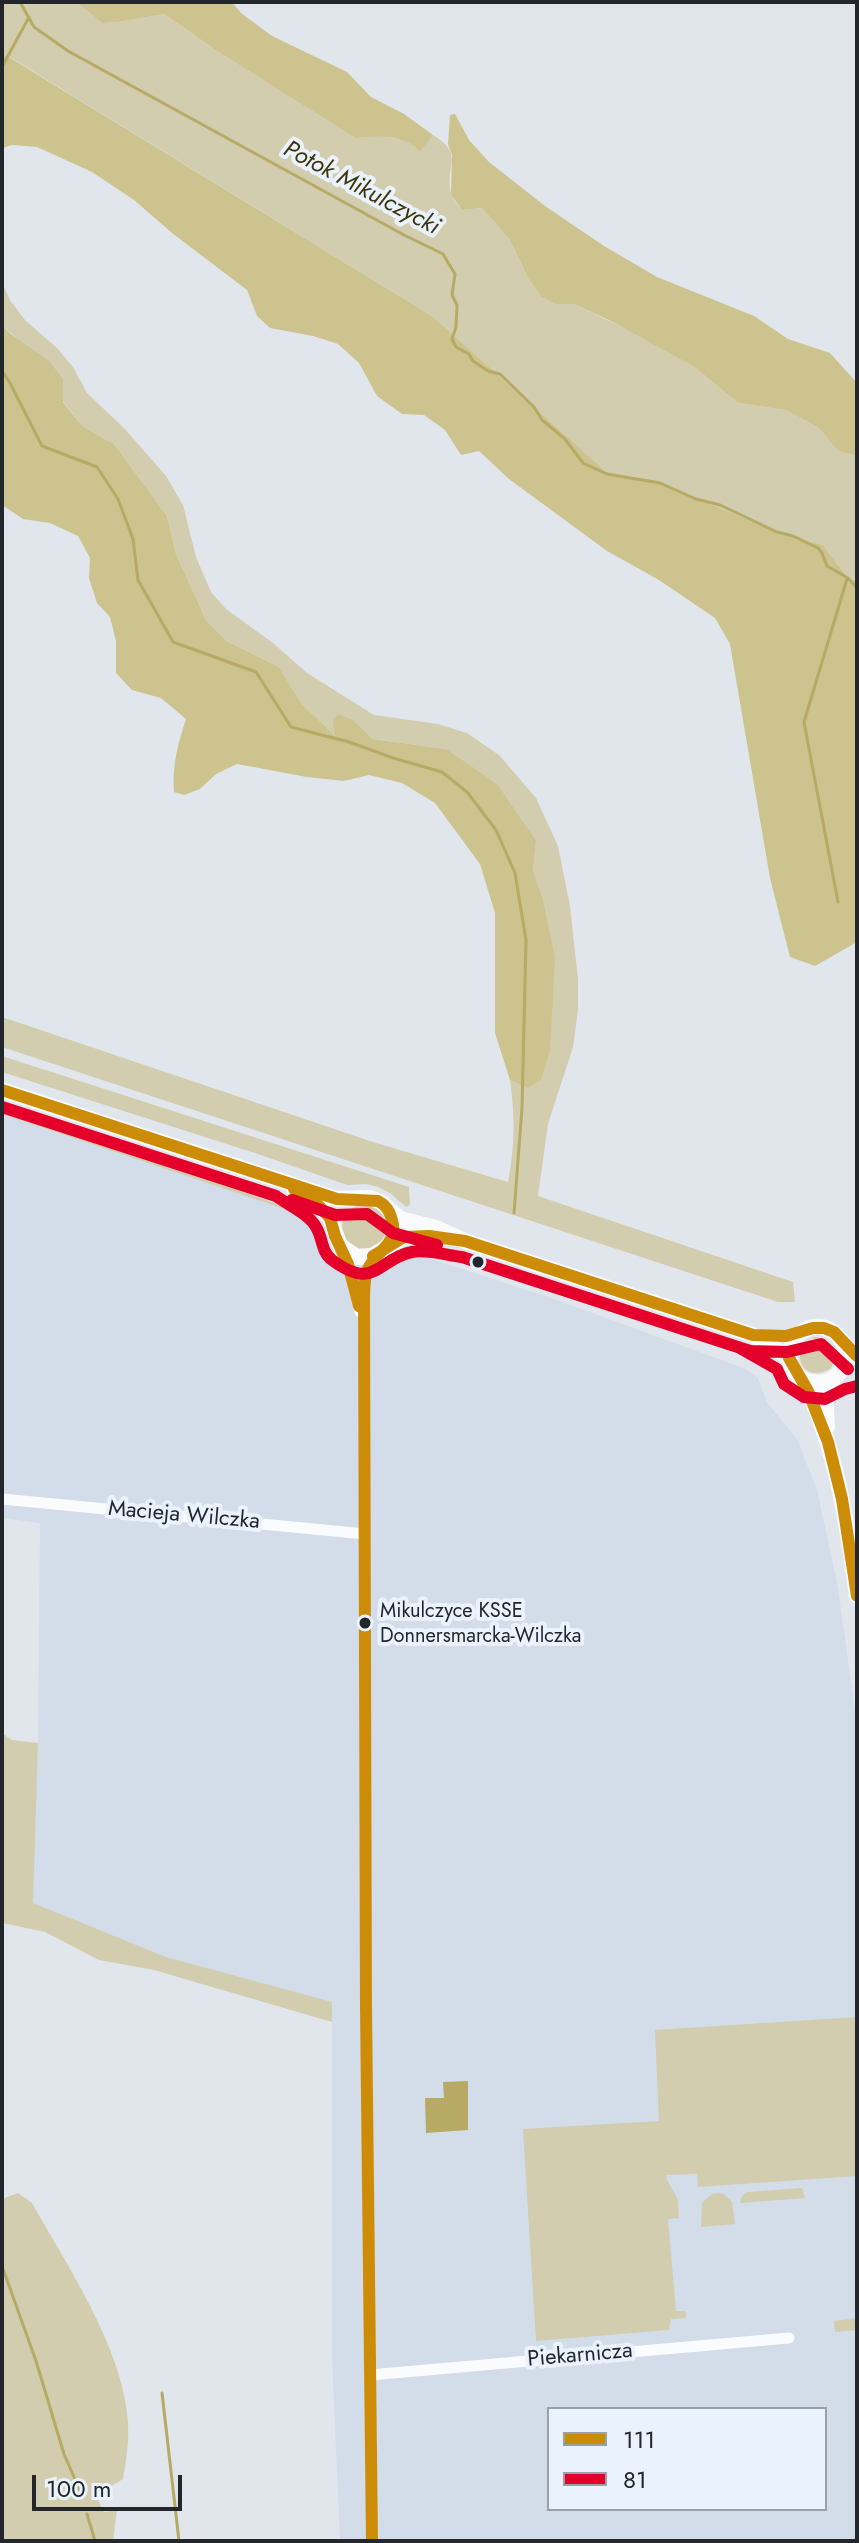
<!DOCTYPE html>
<html>
<head>
<meta charset="utf-8">
<style>
	body { margin:0 }
	#map { position:relative; width:859px; height:2543px; overflow:hidden; background:#e1e6ec; font-family:Jost,sans-serif }
	canvas { display:block }
	.frame { position:absolute; inset:0; border:4px solid #23262a; pointer-events:none }
	.legend { position:absolute; left:547px; top:2407px; width:280px; height:104px; box-sizing:border-box; background:#eaf2fe; border:2px solid #9aa0a9; margin:0; padding:10px 14px; list-style:none; font-size:24px; color:#23262a }
	.legend li { display:flex; align-items:center; gap:16px; height:40px }
	.legend b { width:40px; border:2px solid #9aa0a9 }
	.scale { position:absolute; left:32px; top:2475px; width:150px; height:36px; box-sizing:border-box; border:4px solid #23262a; border-top:0; padding-left:10px; font-size:24px; line-height:28px; white-space:nowrap; color:#23262a; -webkit-text-stroke:6px #eaf2fe; paint-order:stroke }
</style>
</head>
<body>
<div id="map">
<canvas width="859" height="2543"></canvas>
<div class="frame"></div>
<ul class="legend">
<li><b style="height:10px;background:#cd8c08"></b>111</li>
<li><b style="height:10px;background:#e4002b"></b>81</li>
</ul>
<div class="scale">100 m</div>
</div>
<script>
const context = document.querySelector('canvas').getContext('2d');
context.lineJoin = 'round';
function fill(path, color) { context.fillStyle = color; context.fill(path, 'evenodd'); }
function trace(path, color, width, dash) { context.strokeStyle = color; context.lineWidth = width; context.lineCap = dash ? 'butt' : 'round'; context.setLineDash(dash || []); context.stroke(path); }
function label(font, color, halo, rows, align = 'center') {
  context.font = font + ' Jost,sans-serif'; context.lineWidth = 8; context.setLineDash([]); context.textBaseline = 'middle'; context.strokeStyle = halo; context.fillStyle = color; for (const [text, x, y, turn = 0] of rows) {
    context.save(); context.translate(x, y); context.rotate((+turn || 0) * Math.PI / 180); context.textAlign = isNaN(turn) ? turn : align; if (halo) context.strokeText(text, 0, 0); context.fillText(text, 0, 0); context.restore();
  }
}
fill(new Path2D(`
	M2 1114 311 1218 328 1254 388 1268 419 1255 551 1298 746 1369 758 1378 767 1402 798 1441 817 1490 837 1582 857 1724V2541H340L332 2357V2003L166 1957 32 1903 38 1743 40 1523 2 1518ZM549 2409H825V2509H549Z`), '#d3dce9');
fill(new Path2D(`
	M2 2H76L102 23 118 22 164 14 217 51 356 137 380 135 409 141H426L433 135C465 155 445 164 451 193 452 199 458 205 462 210L482 208 510 240 527 276 556 304H574L645 338 693 366 738 403 785 410 818 427 838 451 857 456V581L848 578 823 545 777 532 660 483 607 474 432 316 8 56H2Z
	M2 282 10 300 25 320 57 348 73 367 87 393 124 428 166 476 183 505 196 557 211 592 226 609 273 643 307 673 374 715 438 724 467 733 499 755 536 798 558 846 570 906 578 979V1010L573 1047 548 1124 538 1196 793 1282 795 1302H778L2 1047V1017L376 1143 508 1182C515 1146 515 1117 510 1080L527 1088 555 958 543 899 533 870 536 841 446 749 373 739 353 720 337 738 301 703 279 667 227 641 206 620 176 554 167 516 114 444 82 426 63 401V379L2 325Z
	M2 1056 409 1187 410 1205 406 1207 390 1193 378 1187 366 1184 347 1185 258 1154 2 1072Z
	M2 1108 205 1177 311 1217 328 1254 311 1218 2 1114Z
	M342 1227a22 22 0 1 1 44 0a22 22 0 1 1-44 0Z
	M817 1337 830 1343 836 1356 831 1368C812 1381 794 1367 802 1346L819 1350 821 1341 811 1338Z
	M2 1733 12 1740 38 1743 33 1903 166 1957 332 2002V2022L154 1970 99 1960 45 1932 2 1923Z
	M857 2017V2176L698 2187 697 2174 666 2175 667 2180 678 2200 679 2218 668 2219 676 2311H685L686 2318 671 2319 669 2330 536 2341 523 2129 659 2121 655 2030Z
	M802 2188 805 2198 740 2203 742 2196 748 2192Z
	M18 2193 32 2203C69 2269 134 2364 128 2442 127 2454 125 2467 123 2479L103 2491 98 2500 104 2512 117 2510 113 2541H2V2199Z
	M718 2193 724 2194 732 2202 735 2224 701 2227 702 2203 712 2194Z
	M857 2318V2330L835 2332 834 2321Z`), '#d2cdae');
fill(new Path2D(`
	M76 2H232L241 13 272 36 347 72 371 97 404 114 433 135 420 151C402 134 380 135 356 138L217 51 164 14 118 22 102 23Z
	M2 56H7L432 316 607 473 660 483 777 532 823 545 848 578 857 581V942L815 966 790 957 770 878 730 644 715 618 659 580 607 551 509 479 479 451 461 455 445 430 424 415 402 414 377 396 359 363 338 344 313 336 270 328 257 316 247 290 172 233 134 200 92 172 37 147 12 145 2 148Z
	M455 114 469 140 489 162 545 206 604 246 657 277 754 316 788 339 830 353 857 383V456L838 451 818 427 785 410 738 403 693 366 611 321 574 304H556L541 296 527 276 510 240 482 208 462 210 451 195 452 155 448 144 450 115Z
	M2 325 11 334 49 361 63 379V402L82 426 114 444 167 516 176 554 206 620 227 641 279 667 301 703 335 736 333 722 338 714 353 720 373 739 446 749 497 784 536 841 533 870 543 899 555 957 550 1051 541 1080 527 1088 510 1080 495 1033V913L480 864 435 803 402 783 369 775 344 781 307 777 237 764 216 774 200 789 184 795 174 792C172 766 178 743 186 719L161 698 132 690 116 673V641L110 617 97 603 89 578 90 558 78 536 50 523 23 519 2 505Z`), '#ccc38f');
fill(new Path2D(`
	M468 2081V2130L426 2133 425 2098H444L443 2082Z`), '#b6aa64');
trace(new Path2D(`
	M20 2 34 27 68 51 404 235 443 254 455 274 452 295 457 305 456 327 452 339 456 347 469 354 473 361 488 371 500 374 534 407 542 420 565 439 583 463 607 474 660 483 696 499 720 505 777 532 793 536 818 548 822 553 827 566 848 578 857 588
	M2 67 29 17
	M2 371 10 383 42 446 97 467 118 499 133 539 138 580 173 642 256 672 291 727 349 742 393 758 442 772 467 792 496 830 515 873 526 940 522 1108 514 1213
	M838 902 804 722 847 579
	M2 2266 36 2361 64 2454 81 2493
	M162 2393 179 2541
	M87 2514 95 2541`), '#b6aa64', 3);
trace(new Path2D(`
	M341 1248 348 1264 360 1312
	M2 1499 365 1534
	M370 2375 789 2338
	M372 2541 366 2008 364 1332C365 1306 359 1273 380 1253`), '#fafbfc', 11);
trace(new Path2D(`
	M2 1090 337 1199 370 1198 381 1202 400 1219 436 1228 465 1241 753 1335 789 1358
	M294 1189 321 1208 330 1218 340 1246 357 1257 372 1256 404 1237H439
	M844 1345C855 1393 786 1395 790 1352 792 1332 815 1320 832 1331 841 1337 846 1347 853 1355L857 1356
	M802 1379C836 1445 847 1523 857 1596
	M827 1427 825 1392 829 1381`), '#fafbfc', 16);
trace(new Path2D(`
	M2 1090 337 1199 378 1201C386 1205 390 1211 392 1220 399 1245 376 1250 368 1269 364 1279 364 1290 364 1300L366 2008 372 2541
	M294 1189 319 1206 330 1218 335 1236 348 1264 359 1306
	M373 1256 404 1237 429 1236 465 1241 753 1335 786 1336 813 1328H824L834 1332 857 1356
	M789 1358 808 1391 828 1442 842 1499 857 1596`), '#cd8c08', 12);
trace(new Path2D(`
	M2 1107 276 1196C288 1205 309 1214 316 1227 323 1238 321 1252 332 1260 375 1292 377 1259 412 1252 427 1249 446 1255 462 1257L750 1351 787 1352 821 1344 848 1369
	M292 1200 335 1215 367 1214 393 1233 437 1245
	M740 1348 777 1369 784 1384 804 1397 825 1399 845 1389 857 1386`), '#e4002b', 12);
for (const [x, y, r, color] of [
	[478,1262,7,"#23262a"],
	[365,1623,7,"#23262a"]
]) { const dot = new Path2D(); dot.arc(x, y, r, 0, 2 * Math.PI); context.fillStyle = color; context.fill(dot); trace(dot, '#eaf2fe', 3); }
label('20px', '#23262a', '#eaf2fe', [
	["Mikulczyce KSSE",380,1612],
	["Donnersmarcka-Wilczka",380,1637]
], 'left');
label('22px', '#23262a', '#eaf2fe', [
	["Macieja Wilczka",184,1516,5],
	["Piekarnicza",580,2356,-5]
]);
label('italic 24px', '#3e360a', '#eaf2fe', [
	["Potok Mikulczycki",361,189,28]
]);
</script>
</body>
</html>
